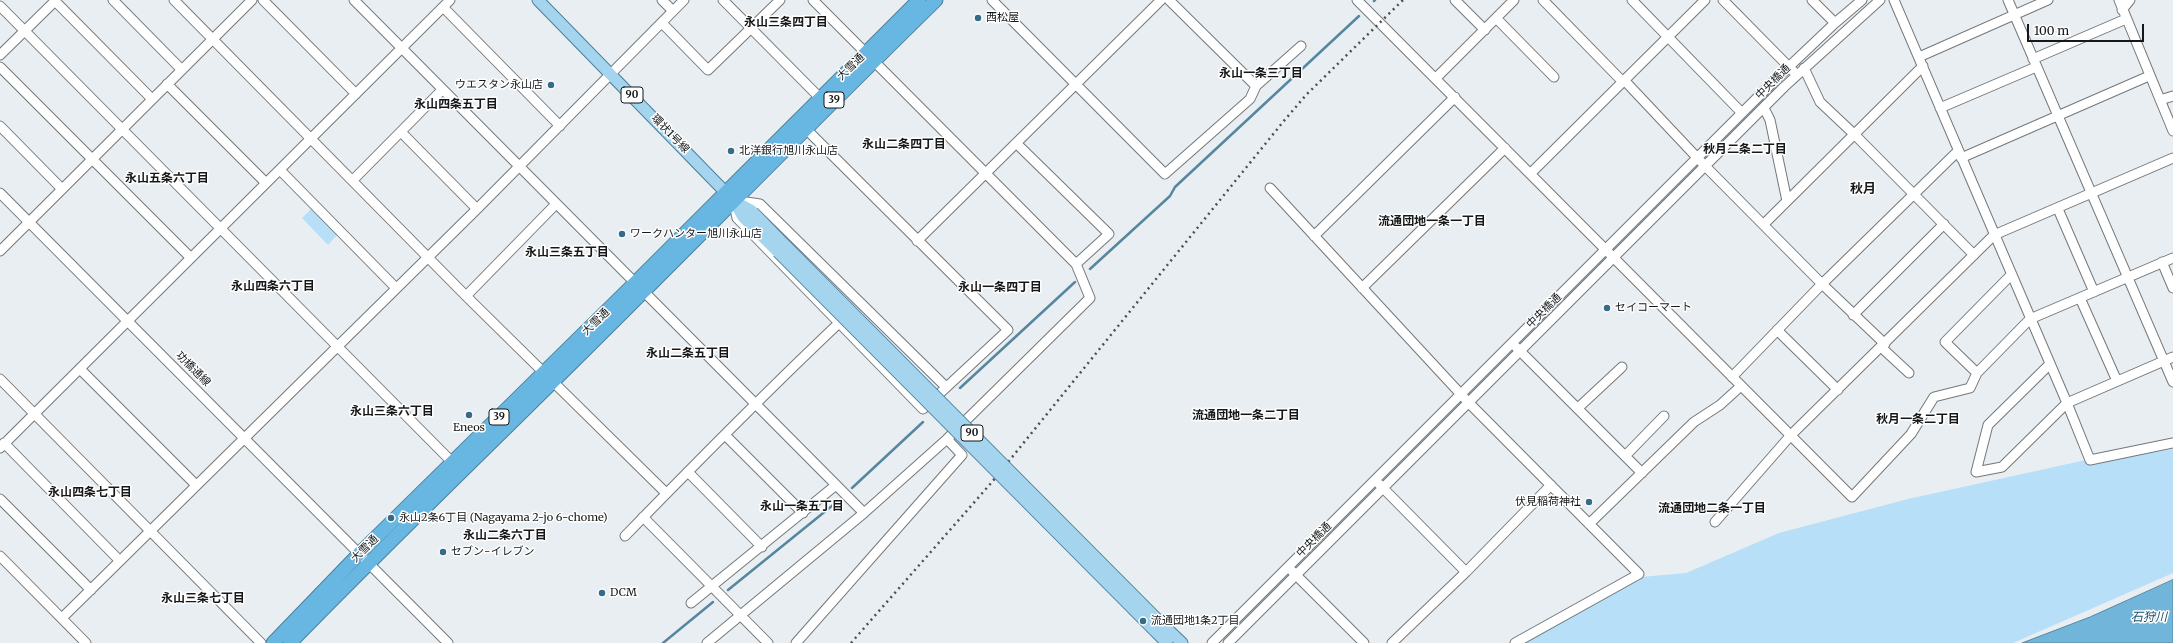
<!DOCTYPE html>
<html>
<head>
<meta charset="utf-8">
<style>
	body { margin:0 }
	#map { position:relative; width:2173px; height:643px; overflow:hidden; background:#e8eef1; font-family:Merriweather,serif }
	canvas { display:block }
	.scale { position:absolute; left:2027px; top:24px; width:117px; height:18px; box-sizing:border-box; border:2px solid #151718; border-top:0; padding-left:5px; font-size:12px; line-height:14px; white-space:nowrap; color:#151718; -webkit-text-stroke:3px #fff; paint-order:stroke }
</style>
</head>
<body>
<div id="map">
<canvas width="2173" height="643"></canvas>
<div class="scale">100 m</div>
</div>
<script>
const context = document.querySelector('canvas').getContext('2d');
context.lineJoin = 'round';
function fill(path, color) { context.fillStyle = color; context.fill(path, 'evenodd'); }
function trace(path, color, width, dash) { context.strokeStyle = color; context.lineWidth = width; context.lineCap = dash ? 'butt' : 'round'; context.setLineDash(dash || []); context.stroke(path); }
function label(font, color, halo, rows, align = 'center') {
  context.font = font + ' Merriweather,"Noto Sans JP",serif'; context.lineWidth = 3; context.setLineDash([]); context.textBaseline = 'middle'; context.strokeStyle = halo; context.fillStyle = color; for (const [text, x, y, turn = 0] of rows) {
    context.save(); context.translate(x, y); context.rotate((+turn || 0) * Math.PI / 180); context.textAlign = isNaN(turn) ? turn : align; if (halo) context.strokeText(text, 0, 0); context.fillText(text, 0, 0); context.restore();
  }
}
fill(new Path2D(`
	M311 209 337 235 328 245 302 218Z
	M2173 449V573L2013 643H1521L1641 577 1686 573 1779 533 1908 499 2086 460 2089 463Z`), '#b7e0f8');
const water = new Path2D(`
	M2173 580V643H2022L2090 617Z`);
fill(water, '#72b5db');
trace(water, '#5686a0', 1);
trace(new Path2D(`
	M1374 1 1375 0
	M1090 269 1170 196 1175 187 1359 16
	M960 388 1075 282
	M852 488 923 422
	M728 590 838 501
	M663 643 713 602`), '#5686a0', 2.5);
const minor = new Path2D(`
	M113 0 182 70
	M174 0 466 296 666 493
	M263 0 356 94
	M354 0 864 513
	M662 0 673 11
	M723 0 824 102
	M992 0 1165 174 1250 99 1256 86
	M1169 0 1256 86 1301 46
	M1357 0 1852 497 1911 434 1934 397 1970 388 1977 373 2030 319 2173 258
	M1455 0 1485 30
	M1543 0 1622 81
	M1632 0 1742 113
	M1723 0 1794 72
	M1812 0 1835 23
	M1894 0 2067 403 2090 460 2173 443
	M2008 0 2173 382
	M2119 0 2173 131
	M55 1 152 99
	M0 6 455 465
	M443 7 560 126
	M2122 10 2130 0
	M1496 18 1554 77
	M662 23 708 70 780 0
	M0 55 56 0
	M1919 57 2048 0
	M2033 59 2126 19
	M0 67 191 258
	M1804 68 1820 102 1855 135 1974 255
	M1436 78 1514 0
	M1624 80 1705 166 1822 284 1885 344
	M167 84 266 183
	M2160 100 2173 96
	M1764 108 1770 120 1787 201
	M1940 108 2036 67
	M802 125 1008 330 923 409 737 218 733 200 760 204 946 387
	M0 126 62 189
	M401 132 477 209
	M1016 143 1109 234 1076 264
	M1961 158 2149 76
	M280 170 396 288
	M1531 173 1705 0
	M353 180 442 90
	M1270 188 1468 402 1639 574 1515 643
	M0 193 448 643
	M2058 209 2094 292
	M1764 224 1923 66
	M1314 236 1455 97
	M917 241 1161 0
	M0 251 252 0
	M2162 262 2173 288
	M1362 288 1505 148
	M466 296 556 204
	M2080 298 2117 381
	M1853 315 1944 224
	M1777 330 1838 390
	M1516 347 1642 473
	M1882 348 1909 373
	M2050 364 1988 425 1976 472 2002 467 2067 403 2173 357
	M80 369 196 485
	M1977 373 1945 342 2011 275
	M1732 377 1822 284 1958 151
	M0 379 261 643
	M1578 408 1622 367
	M726 436 803 513
	M4 443 120 561
	M0 448 450 0
	M1625 456 1664 416
	M688 472 762 547
	M1379 484 1466 572
	M0 499 91 590
	M643 517 768 643
	M1715 522 1791 435 1994 235 2173 158
	M1589 524 1694 422 1720 405 1741 386
	M625 536C695 464 766 392 839 323
	M0 556 86 643
	M1292 571 1364 643
	M691 603 836 485
	M62 618 477 209 684 0
	M707 643 864 513 947 439 1090 298 1076 264 813 0
	M796 643 962 455 947 439
	M1212 643 1776 79 1835 23 1862 0
	M1228 643 1784 87 1880 0
	M1392 643 1466 572 1551 485`);
const major = new Path2D(`
	M538 0 733 200 743 217 778 252
	M734 201 751 210 784 244
	M1160 622 1182 643
	M1153 629 1167 643`);
const highway = new Path2D(`
	M273 643 359 554 635 283 919 0
	M290 643C406 524 527 409 644 291 741 194 838 96 936 0`);
trace(minor, '#73787b', 11);
trace(major, '#4b7f9b', 13);
trace(highway, '#4b7f9b', 15);
trace(minor, '#fff', 9);
trace(major, '#a4d4ee', 11);
trace(highway, '#68b7e2', 13);
trace(new Path2D(`
	M851 643 992 482 1283 122 1306 95 1403 0`), '#4c4f51', 2.5, [2, 4]);
const majorBridge = new Path2D(`
	M784 244 1160 622
	M778 252 1153 629`);
trace(majorBridge, '#4b7f9b', 13, []);
trace(majorBridge, '#a4d4ee', 11);
for (const [x, y, r, color] of [
	[978,18,4,"#376c88"],
	[551,85,4,"#376c88"],
	[731,151,4,"#376c88"],
	[622,234,4,"#376c88"],
	[1607,308,4,"#376c88"],
	[469,415,4,"#376c88"],
	[1589,502,4,"#376c88"],
	[391,518,4,"#376c88"],
	[443,552,4,"#376c88"],
	[602,593,4,"#376c88"],
	[1143,621,4,"#376c88"]
]) { const dot = new Path2D(); dot.arc(x, y, r, 0, 2 * Math.PI); context.fillStyle = color; context.fill(dot); trace(dot, '#fff', 1.5); }
for (const [x, y, w] of [
	[632,95,22],
	[834,100,20],
	[499,417,20],
	[972,433,22]
]) { const box = new Path2D(); box.roundRect(x - w / 2, y - 8, w, 16, 3); context.fillStyle = '#fff'; context.fill(box); trace(box, '#151718', 1); }
label('bold 10px', '#151718', null, [
	["90",632,95],
	["39",834,100],
	["39",499,417],
	["90",972,433]
]);
label('11px', '#151718', '#fff', [
	["西松屋",986,18],
	["ウエスタン永山店",543,85,"right"],
	["北洋銀行旭川永山店",739,151],
	["ワークハンター旭川永山店",630,234],
	["セイコーマート",1615,308],
	["Eneos",469,428,"center"],
	["伏見稲荷神社",1581,502,"right"],
	["永山2条6丁目 (Nagayama 2-jo 6-chome)",399,518],
	["セブン-イレブン",451,552],
	["DCM",610,593],
	["流通団地1条2丁目",1151,621]
], 'left');
label('11px', '#151718', '#fff', [
	["大雪通",851,67,-44],
	["中央橋通",1773,82,-45],
	["環状1号線",670,134,46],
	["中央橋通",1544,311,-45],
	["大雪通",596,322,-44],
	["功橋通線",193,369,45],
	["中央橋通",1314,540,-45],
	["大雪通",365,549,-45]
]);
label('bold 12px', '#151718', '#fff', [
	["永山三条四丁目",786,23],
	["永山一条三丁目",1261,74],
	["永山四条五丁目",456,105],
	["永山二条四丁目",904,145],
	["秋月二条二丁目",1745,150],
	["永山五条六丁目",167,179],
	["流通団地一条一丁目",1432,222],
	["永山三条五丁目",567,253],
	["永山四条六丁目",273,287],
	["永山一条四丁目",1000,288],
	["永山二条五丁目",688,354],
	["永山三条六丁目",392,412],
	["流通団地一条二丁目",1246,416],
	["秋月一条二丁目",1918,420],
	["永山四条七丁目",90,493],
	["永山一条五丁目",802,507],
	["流通団地二条一丁目",1712,509],
	["永山二条六丁目",505,536],
	["永山三条七丁目",203,599]
]);
label('italic 12px', '#1b506b', '#fff', [
	["石狩川",2149,618]
]);
label('bold 13px', '#151718', '#fff', [
	["秋月",1863,189]
]);
</script>
</body>
</html>
